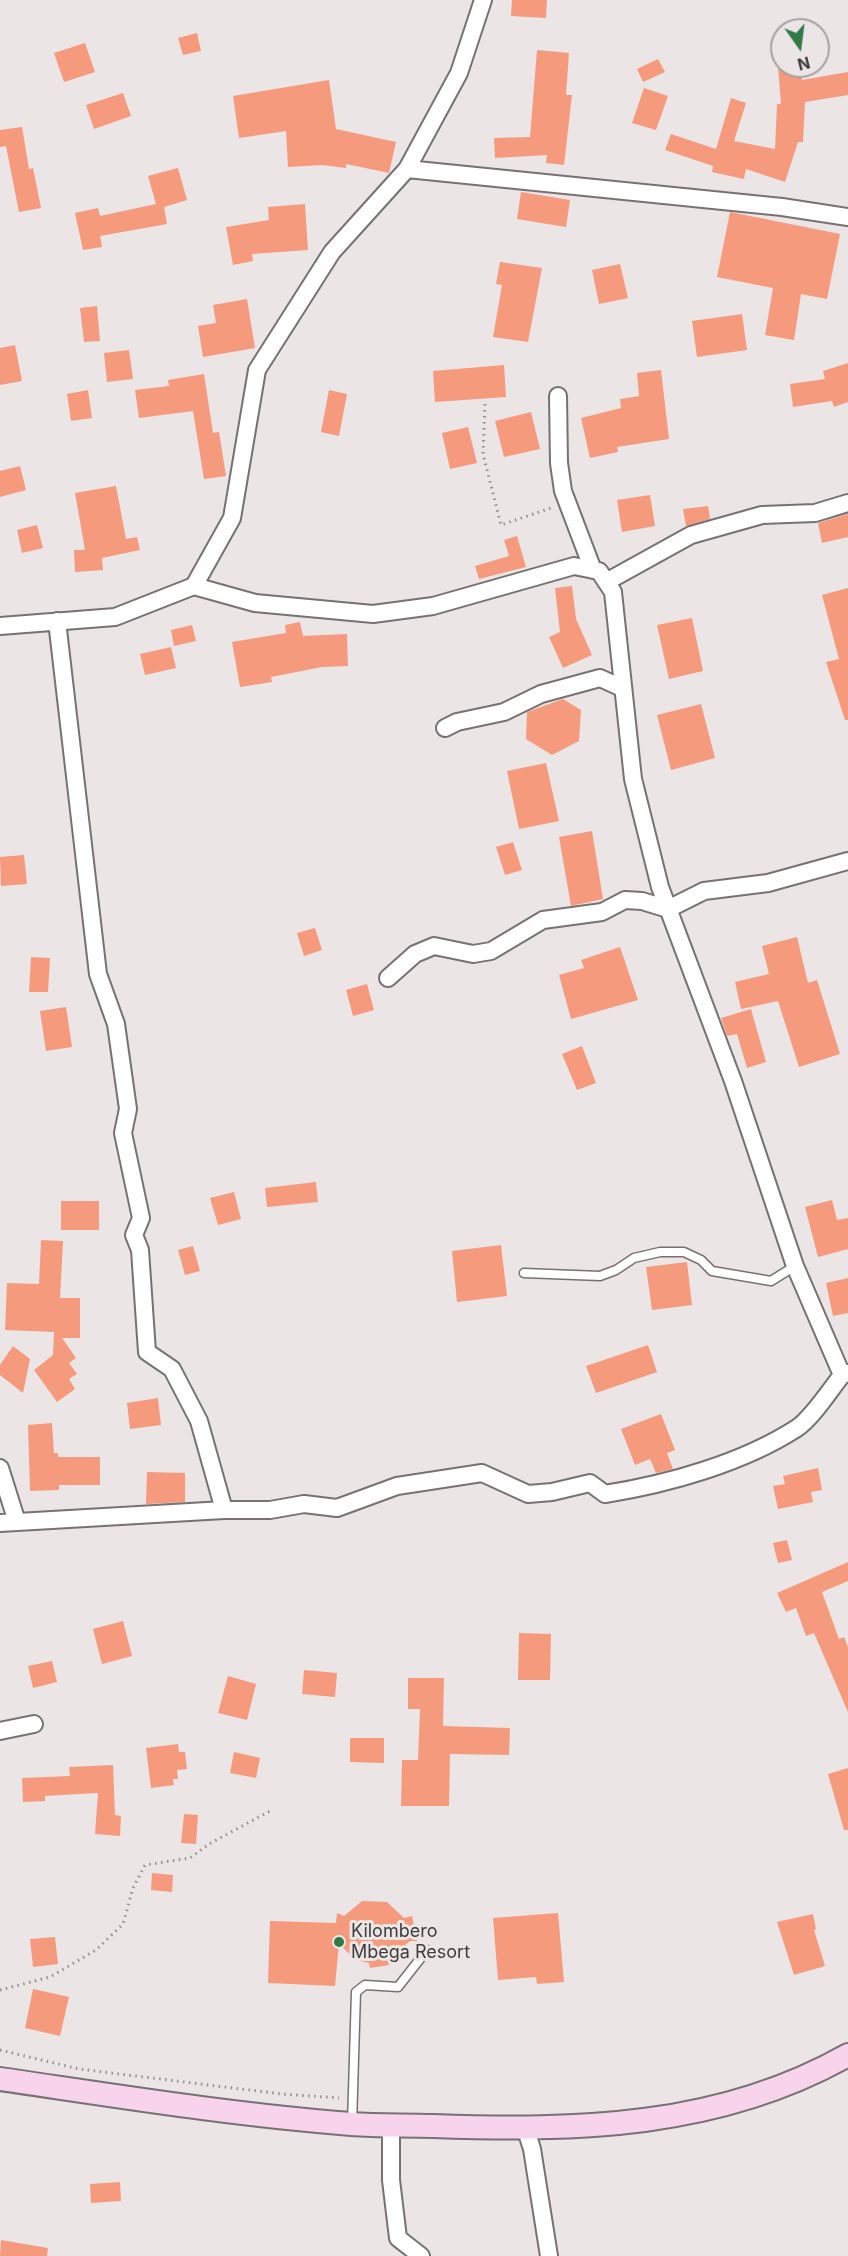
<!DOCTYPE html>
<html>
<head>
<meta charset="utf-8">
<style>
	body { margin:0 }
	#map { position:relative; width:848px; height:2256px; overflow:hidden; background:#ece5e6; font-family:Inter,sans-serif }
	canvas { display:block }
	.north { position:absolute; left:770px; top:18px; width:60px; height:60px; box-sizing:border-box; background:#ece5e6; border:2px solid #a6a1a2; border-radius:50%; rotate:166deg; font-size:16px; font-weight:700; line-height:24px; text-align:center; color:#3e3c3c }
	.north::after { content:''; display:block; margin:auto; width:21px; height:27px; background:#317946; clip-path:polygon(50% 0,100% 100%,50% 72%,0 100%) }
</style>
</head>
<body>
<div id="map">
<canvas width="848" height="2256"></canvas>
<div class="north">N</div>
</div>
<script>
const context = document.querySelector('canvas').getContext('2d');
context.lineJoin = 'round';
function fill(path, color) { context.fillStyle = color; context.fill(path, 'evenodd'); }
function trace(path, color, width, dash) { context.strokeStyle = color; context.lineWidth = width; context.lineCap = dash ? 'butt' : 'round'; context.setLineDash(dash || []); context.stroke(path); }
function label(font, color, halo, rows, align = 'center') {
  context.font = font + ' Inter,sans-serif'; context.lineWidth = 6; context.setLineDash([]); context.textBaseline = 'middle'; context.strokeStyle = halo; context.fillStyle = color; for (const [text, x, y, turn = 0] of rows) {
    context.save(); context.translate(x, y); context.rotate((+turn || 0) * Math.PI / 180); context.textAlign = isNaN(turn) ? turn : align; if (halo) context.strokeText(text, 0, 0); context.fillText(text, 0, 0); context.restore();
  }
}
fill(new Path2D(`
	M512 0H547L546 18 511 16Z
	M197 33 201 51 183 55 178 38Z
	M85 43 95 72 64 82 54 53Z
	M537 50 569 53 566 95H572L564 165 546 163 547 155 495 158 494 138 530 137Z
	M658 59 665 72 643 82 637 69Z
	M778 66H801L802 80 848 72V95L805 102 803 142H798L785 182 746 169 744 179 712 172 713 166 665 150 671 134 716 149 731 98 746 103 734 141 775 149 777 104H781Z
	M329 80 336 129 396 142 389 173 346 164V168L323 165 288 167 286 131 239 138 233 96Z
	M644 88 668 96 656 130 632 123Z
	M123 93 131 116 94 129 86 105Z
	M22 127 29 169 33 168 41 208 19 212 6 146 0 147V130Z
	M178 168 187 200 164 207 167 224 100 236 102 247 83 250 75 213 98 208 100 216 156 204 148 176Z
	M521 192 570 200 566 227 517 219Z
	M305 204 308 250 252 254 253 261 233 265 226 227 269 220 268 207Z
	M730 212 840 234 827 299 801 294 794 340 765 335 773 288 717 277Z
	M500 262 542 268 528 342 493 337 502 285 496 284Z
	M620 264 628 298 599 304 592 270Z
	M247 299 255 348 203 357 198 326 216 323 213 305Z
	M97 306 100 341 84 342 80 308Z
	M742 314 747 350 697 357 692 321Z
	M15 345 22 381 0 385V348Z
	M129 350 133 379 107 382 104 353Z
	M848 363V402L834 407 832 401 793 407 790 384 825 379 823 371Z
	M504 365 506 397 435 402 433 371Z
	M661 370 669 439 617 447 618 452 590 458 581 418 621 408 620 399 639 396 637 373Z
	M204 374 213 433 219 432 226 476 204 479 193 411 139 418 135 390 169 386 168 380Z
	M88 390 92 418 71 421 67 394Z
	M329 390 347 394 339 436 321 432Z
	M531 412 540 449 504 457 495 421Z
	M468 427 477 463 450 469 442 433Z
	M20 466 26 490 0 497V471Z
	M116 486 126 539 137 537 140 550 102 558 103 570 75 572 74 550H85L75 493Z
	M650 495 655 526 622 532 617 500Z
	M708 506 710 519 686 526 683 509Z
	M848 514V537L822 543 818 523Z
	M37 525 43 548 22 553 17 530Z
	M517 536 526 567 479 579 475 566 509 556 504 540Z
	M572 586 576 619 592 655 563 668 549 637 560 632 555 588Z
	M848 588V720H845L826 662 839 659 822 595Z
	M692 618 703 671 669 679 657 625Z
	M300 622 303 636 347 634 348 666 322 667 271 677 272 682 240 687 232 642 286 633 285 625Z
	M192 625 196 641 174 646 171 630Z
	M171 647 176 668 145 675 140 654Z
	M563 699 581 710 579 741 552 755 526 739 527 712Z
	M701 704 715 758 671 770 657 715Z
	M546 763 559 821 519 829 507 771Z
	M592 831 603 899 571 906 559 837Z
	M513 842 522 870 505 875 496 847Z
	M24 855 27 884 1 886 0 857Z
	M315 928 322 950 304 956 297 933Z
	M797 937 808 983 817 980 840 1054 799 1067 778 1001 741 1009 735 982 769 974 762 946Z
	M620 947 638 1000 571 1019 559 975 584 968 581 960Z
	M31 957 50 958 48 992H29Z
	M367 984 374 1010 353 1016 346 990Z
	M66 1007 72 1047 46 1051 40 1011Z
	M751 1009 766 1062 747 1068 737 1034 727 1036 721 1018Z
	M582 1046 596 1083 577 1090 562 1054Z
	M316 1182 318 1202 267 1207 265 1188Z
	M234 1192 241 1219 218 1225 210 1198Z
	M832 1200 837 1220 848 1218V1249L818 1257 805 1207Z
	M61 1201H99V1230H61Z
	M41 1240 63 1241 60 1298H80V1338H62L76 1358 69 1363 77 1374 69 1379 75 1389 57 1402 34 1370 53 1355 54 1332 5 1330 7 1283 39 1284Z
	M501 1245 507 1296 457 1302 452 1251Z
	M193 1246 200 1271 185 1275 178 1250Z
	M687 1262 692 1305 652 1310 646 1267Z
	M848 1278V1313L833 1316 826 1283Z
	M648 1345 657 1372 596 1393 586 1366Z
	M13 1346 30 1359 23 1393 0 1375V1365Z
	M158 1398 161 1425 130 1429 127 1403Z
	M661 1414 675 1450 667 1453 673 1469 656 1473 650 1459 635 1465 621 1429Z
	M52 1423 54 1453H58V1457H100V1485H59V1490L30 1491 28 1425Z
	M818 1468 822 1490 811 1492 813 1502 778 1509 773 1486 785 1484 783 1476Z
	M147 1472 185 1473V1502L146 1504Z
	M787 1540 792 1560 778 1563 773 1543Z
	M848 1562V1581L822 1592 839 1639 844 1637 848 1647V1712L814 1633 806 1636 796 1608 786 1612 777 1593Z
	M123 1621 132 1656 102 1664 93 1629Z
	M519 1633 551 1634 550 1680H518Z
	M52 1661 57 1682 33 1688 28 1666Z
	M304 1670 337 1673 335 1697 302 1694Z
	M228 1676 256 1684 247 1720 218 1713Z
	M408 1678H444L443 1726 510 1728 509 1755 450 1754 449 1806H401L402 1760H418L420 1709H408Z
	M350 1738H384V1763L350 1762Z
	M178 1744 179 1752H185L187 1769 177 1770 178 1779H173L174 1785 151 1788 146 1748Z
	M234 1752 260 1758 256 1778 230 1773Z
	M113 1765 115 1815 121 1816 120 1836 95 1834 98 1793 45 1796V1801L23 1802 22 1778 70 1776 69 1767Z
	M848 1768V1830H844L828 1774Z
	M184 1814 198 1815 196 1844 181 1843Z
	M152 1873 173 1875 172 1892 151 1890Z
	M362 1901 387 1902 404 1918 412 1916 417 1941H410L388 1960 389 1965 370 1968 369 1963 356 1960 339 1944 335 1986 268 1983 270 1921 336 1923 337 1913 344 1916Z
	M558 1913 564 1982 537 1984 536 1977 498 1980 493 1918Z
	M813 1914 816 1929 814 1930 825 1966 794 1975 777 1922Z
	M55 1937 58 1964 33 1967 30 1939Z
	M33 1989 69 1997 60 2036 25 2028Z
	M120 2182 121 2201 91 2203 90 2184Z
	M1 2240 48 2248 47 2256H0Z`), '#f59a7d');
const service = new Path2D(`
	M524 1273 600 1276 616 1270 634 1258 660 1252H684L701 1260 712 1271 771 1281 795 1266
	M352 2124 356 1992 365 1985 398 1987 427 1950`);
const minor = new Path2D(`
	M407 169 459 73 483 0
	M558 396 559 463 563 491 593 570
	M606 582 691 535 762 515 815 513 848 503
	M194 586 255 603 373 614 433 606 574 566 599 571 613 592 633 779 660 887 733 1081 795 1266 842 1375 848 1373
	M57 621 98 974 116 1024 128 1109 123 1133 141 1218 134 1235 140 1250 147 1352 172 1369 199 1421 224 1510H270L304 1504 337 1508 397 1486 482 1473 528 1494 552 1492 590 1483 605 1494C668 1484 743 1463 797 1428 812 1418 830 1390 842 1375
	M0 626 115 617 194 586 232 518 257 370 332 252 407 169 782 207 848 217
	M445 728 457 722 504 712 541 694 600 678 622 688
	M388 978 415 954 434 946 473 954 491 951 543 920 602 912 625 900 642 901 668 909 704 891 768 883 848 861
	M0 1468 17 1522
	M0 1523 224 1510
	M0 1731 34 1724
	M391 2125V2180L398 2238 421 2256
	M526 2130 532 2149 549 2256`);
const secondary = new Path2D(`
	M0 2079C117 2096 234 2115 351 2124 379 2126 406 2125 433 2126 577 2131 719 2128 848 2055`);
trace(service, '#777172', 11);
trace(minor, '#777172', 20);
trace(secondary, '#777172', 26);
trace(new Path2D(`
	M485 404 483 454 501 525 551 508
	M0 1990 50 1977 96 1950 123 1924 133 1888 145 1865 190 1858 209 1844 270 1811
	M0 2050 79 2069 282 2094 339 2098`), '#948f90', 3, [1.5, 4.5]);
trace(service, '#fff', 8);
trace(minor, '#fff', 16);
trace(secondary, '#f8d4ec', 22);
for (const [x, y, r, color] of [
	[339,1942,6,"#317946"]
]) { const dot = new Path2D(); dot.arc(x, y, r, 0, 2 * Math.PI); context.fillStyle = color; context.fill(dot); trace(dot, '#ece5e6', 2); }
label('18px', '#3e3c3c', '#ece5e6', [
	["Kilombero",351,1932],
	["Mbega Resort",351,1953]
], 'left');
</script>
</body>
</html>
